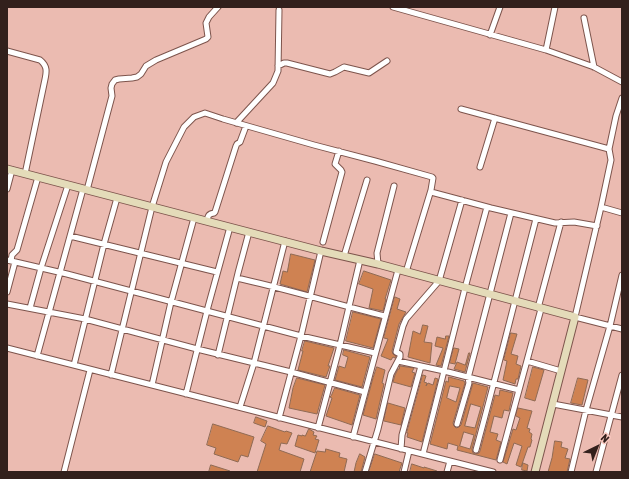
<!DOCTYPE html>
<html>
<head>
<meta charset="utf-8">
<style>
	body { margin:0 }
	#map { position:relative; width:629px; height:479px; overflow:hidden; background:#ebbbb1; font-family:"Asap Condensed",sans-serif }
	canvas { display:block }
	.frame { position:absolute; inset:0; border:8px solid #32201c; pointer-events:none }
	.north { position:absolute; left:577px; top:427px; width:40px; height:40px; -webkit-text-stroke:3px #f8c7be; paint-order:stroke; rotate:43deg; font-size:11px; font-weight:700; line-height:16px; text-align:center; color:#32201c }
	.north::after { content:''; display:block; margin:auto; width:14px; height:18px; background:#32201c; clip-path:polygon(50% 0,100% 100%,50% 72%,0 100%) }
</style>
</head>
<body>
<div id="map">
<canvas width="629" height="479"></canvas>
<div class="frame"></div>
<div class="north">N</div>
</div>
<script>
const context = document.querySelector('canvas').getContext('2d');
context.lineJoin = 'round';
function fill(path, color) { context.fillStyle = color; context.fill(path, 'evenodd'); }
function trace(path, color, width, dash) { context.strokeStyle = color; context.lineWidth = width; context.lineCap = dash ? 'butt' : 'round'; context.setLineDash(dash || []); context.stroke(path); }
const building = new Path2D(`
	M291 254 315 260 307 292 280 284 283 271 287 272Z
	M364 271 391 280 385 299H386L383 311 369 308 373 289 359 284Z
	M395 297 400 299 397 309 406 312 399 324 392 351 393 354 396 356 395 358 393 357 391 360 381 356 388 339 384 338Z
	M353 312 381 319 373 348 346 341Z
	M423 325 428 326 424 342 432 343 430 363 408 357 413 331 420 334Z
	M511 333 517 334 511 354 518 356 516 364 521 366 518 379H516L515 384 503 380 507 361 504 360Z
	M446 336H449L441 366 436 365 443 348 435 346 437 337 445 339Z
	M305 341 334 348 328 366H330L326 377 298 370 303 351H302Z
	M454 348 459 349 455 364 450 363Z
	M344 350 370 357 362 387 335 380 339 366 345 368 348 357 343 355Z
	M469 353H470L465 372 454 369 457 362 465 365Z
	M400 366 414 368 412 372 415 373 411 387 393 382 395 375 398 369H399Z
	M377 367 385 370 382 383 384 384 376 419 363 415 373 378Z
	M533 367 544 370 535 401 525 398Z
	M423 375 426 376 424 382 427 383 426 386 428 383 433 385 435 378 438 379 422 442 407 437 408 433H407Z
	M449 377 464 381 465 383 453 423 454 426 456 428 459 427 461 425 473 383 488 387 472 449 473 453 475 454 479 453 480 451 495 395 499 396 500 390 513 393 509 411 504 410 502 418 494 416 490 432 498 434 496 440 501 442 496 460 457 450 458 446 448 443 447 449 430 444 446 381 448 382ZM450 386 460 388 456 402 447 398ZM471 404 481 407 475 428 465 426ZM464 432 474 435 470 449 460 446Z
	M297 378 325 385 317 414 289 408 293 388Z
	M578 378 588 380 582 405 571 403Z
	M335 388 360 395 352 425 326 416 332 398 330 397 331 396Z
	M388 403 405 408 401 425 384 421Z
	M518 408 532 411 527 428 530 429 529 432 532 434 531 439 532 440 530 447H528L521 467 516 465 522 446 514 443 507 464 503 462 513 429 516 430 520 418 516 416Z
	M256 417 267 421 265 427 254 423Z
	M213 424 254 437 248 457 241 455 238 462 214 454 216 448 207 445Z
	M268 426 285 432 286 431 292 433 287 444 281 443 279 450 304 459 300 472H257L266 444 261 441Z
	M309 429 314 432 313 435 317 436 315 439 319 440 315 453 295 446 298 435 302 436V435L305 436Z
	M555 441 562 442 561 447 568 449 565 458 570 459 567 472H548L552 458Z
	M326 449 340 453 339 457 347 459 344 472H310L317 451 325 452Z
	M360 454 365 457 361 472H354L356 463Z
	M375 454 402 463 399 472H369Z
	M523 463 528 465 527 471 522 470Z
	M412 464 424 468V467L437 471V472H410Z
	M211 465 230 471V472H209Z`);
fill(building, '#cf8252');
trace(building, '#8f6a54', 1);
const street = new Path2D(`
	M393 7 546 50 594 67 622 82
	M584 18 594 67
	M490 35 500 7
	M546 50 555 7
	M7 51 40 60C49 67 46 74 44 84L25 174
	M278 66 284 63H287L330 74 335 72 344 67 369 73 387 61
	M461 109 609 149
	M236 123 273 83 278 71 279 10
	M480 167 495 118
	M7 189 12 170
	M87 190 112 96 111 88 112 84 115 80 119 79 132 78 137 77 141 74 146 66 156 60 206 39 208 37 206 23 209 17 218 7
	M431 192 491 208 555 223 574 222 597 226
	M601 207 611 160 609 149 616 116 622 98
	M622 213 601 207 575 317 622 329
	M207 221C208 216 208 214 214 213L215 212 236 146 237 144 240 142 246 126
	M70 236 217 272
	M323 242 342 172 341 170 335 164 339 151
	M344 256 367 180
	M7 260 67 274 301 336 375 353
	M11 261 12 255 17 250 38 177
	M378 264 377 253 394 186
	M237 278C287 289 335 304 385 316
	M7 292 15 262
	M7 304 85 319 197 349 291 372 365 392
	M30 308 41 268 68 185
	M538 308 561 222
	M7 348 493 472
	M218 355 238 273 249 232
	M37 356 83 189
	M398 361 444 371 519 390
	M527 361 561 371
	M74 365 104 244 117 198
	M111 375 152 207 166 162 184 127 194 117 205 113 223 119 314 145 375 161 432 177 433 178 431 190 406 272
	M152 385 171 302 194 218
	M186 394 208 307 230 227
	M553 404 622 417
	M240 407 254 363 285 241
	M279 418 301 336 321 251
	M457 424 469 383 468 378 511 213
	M318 428 339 349 360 260
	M353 437 398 270
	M401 449 402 435 421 366
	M476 450C497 373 516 296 536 219
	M423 454 465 288 487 207
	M500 460 541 309
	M64 472 90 370
	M365 472 378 429 391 374 400 357V354L396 352 403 326 406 319 439 281 462 200
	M404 472 409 451
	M447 472 450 461
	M571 472 586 410 610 326 622 275
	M596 472 622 375`);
const secondary = new Path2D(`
	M7 169 321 251 378 264 575 317 535 472`);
trace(street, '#7d544c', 7);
trace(secondary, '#7d544c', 9);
trace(street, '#fff', 5);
trace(secondary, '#e4dbb9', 7);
</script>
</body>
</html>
